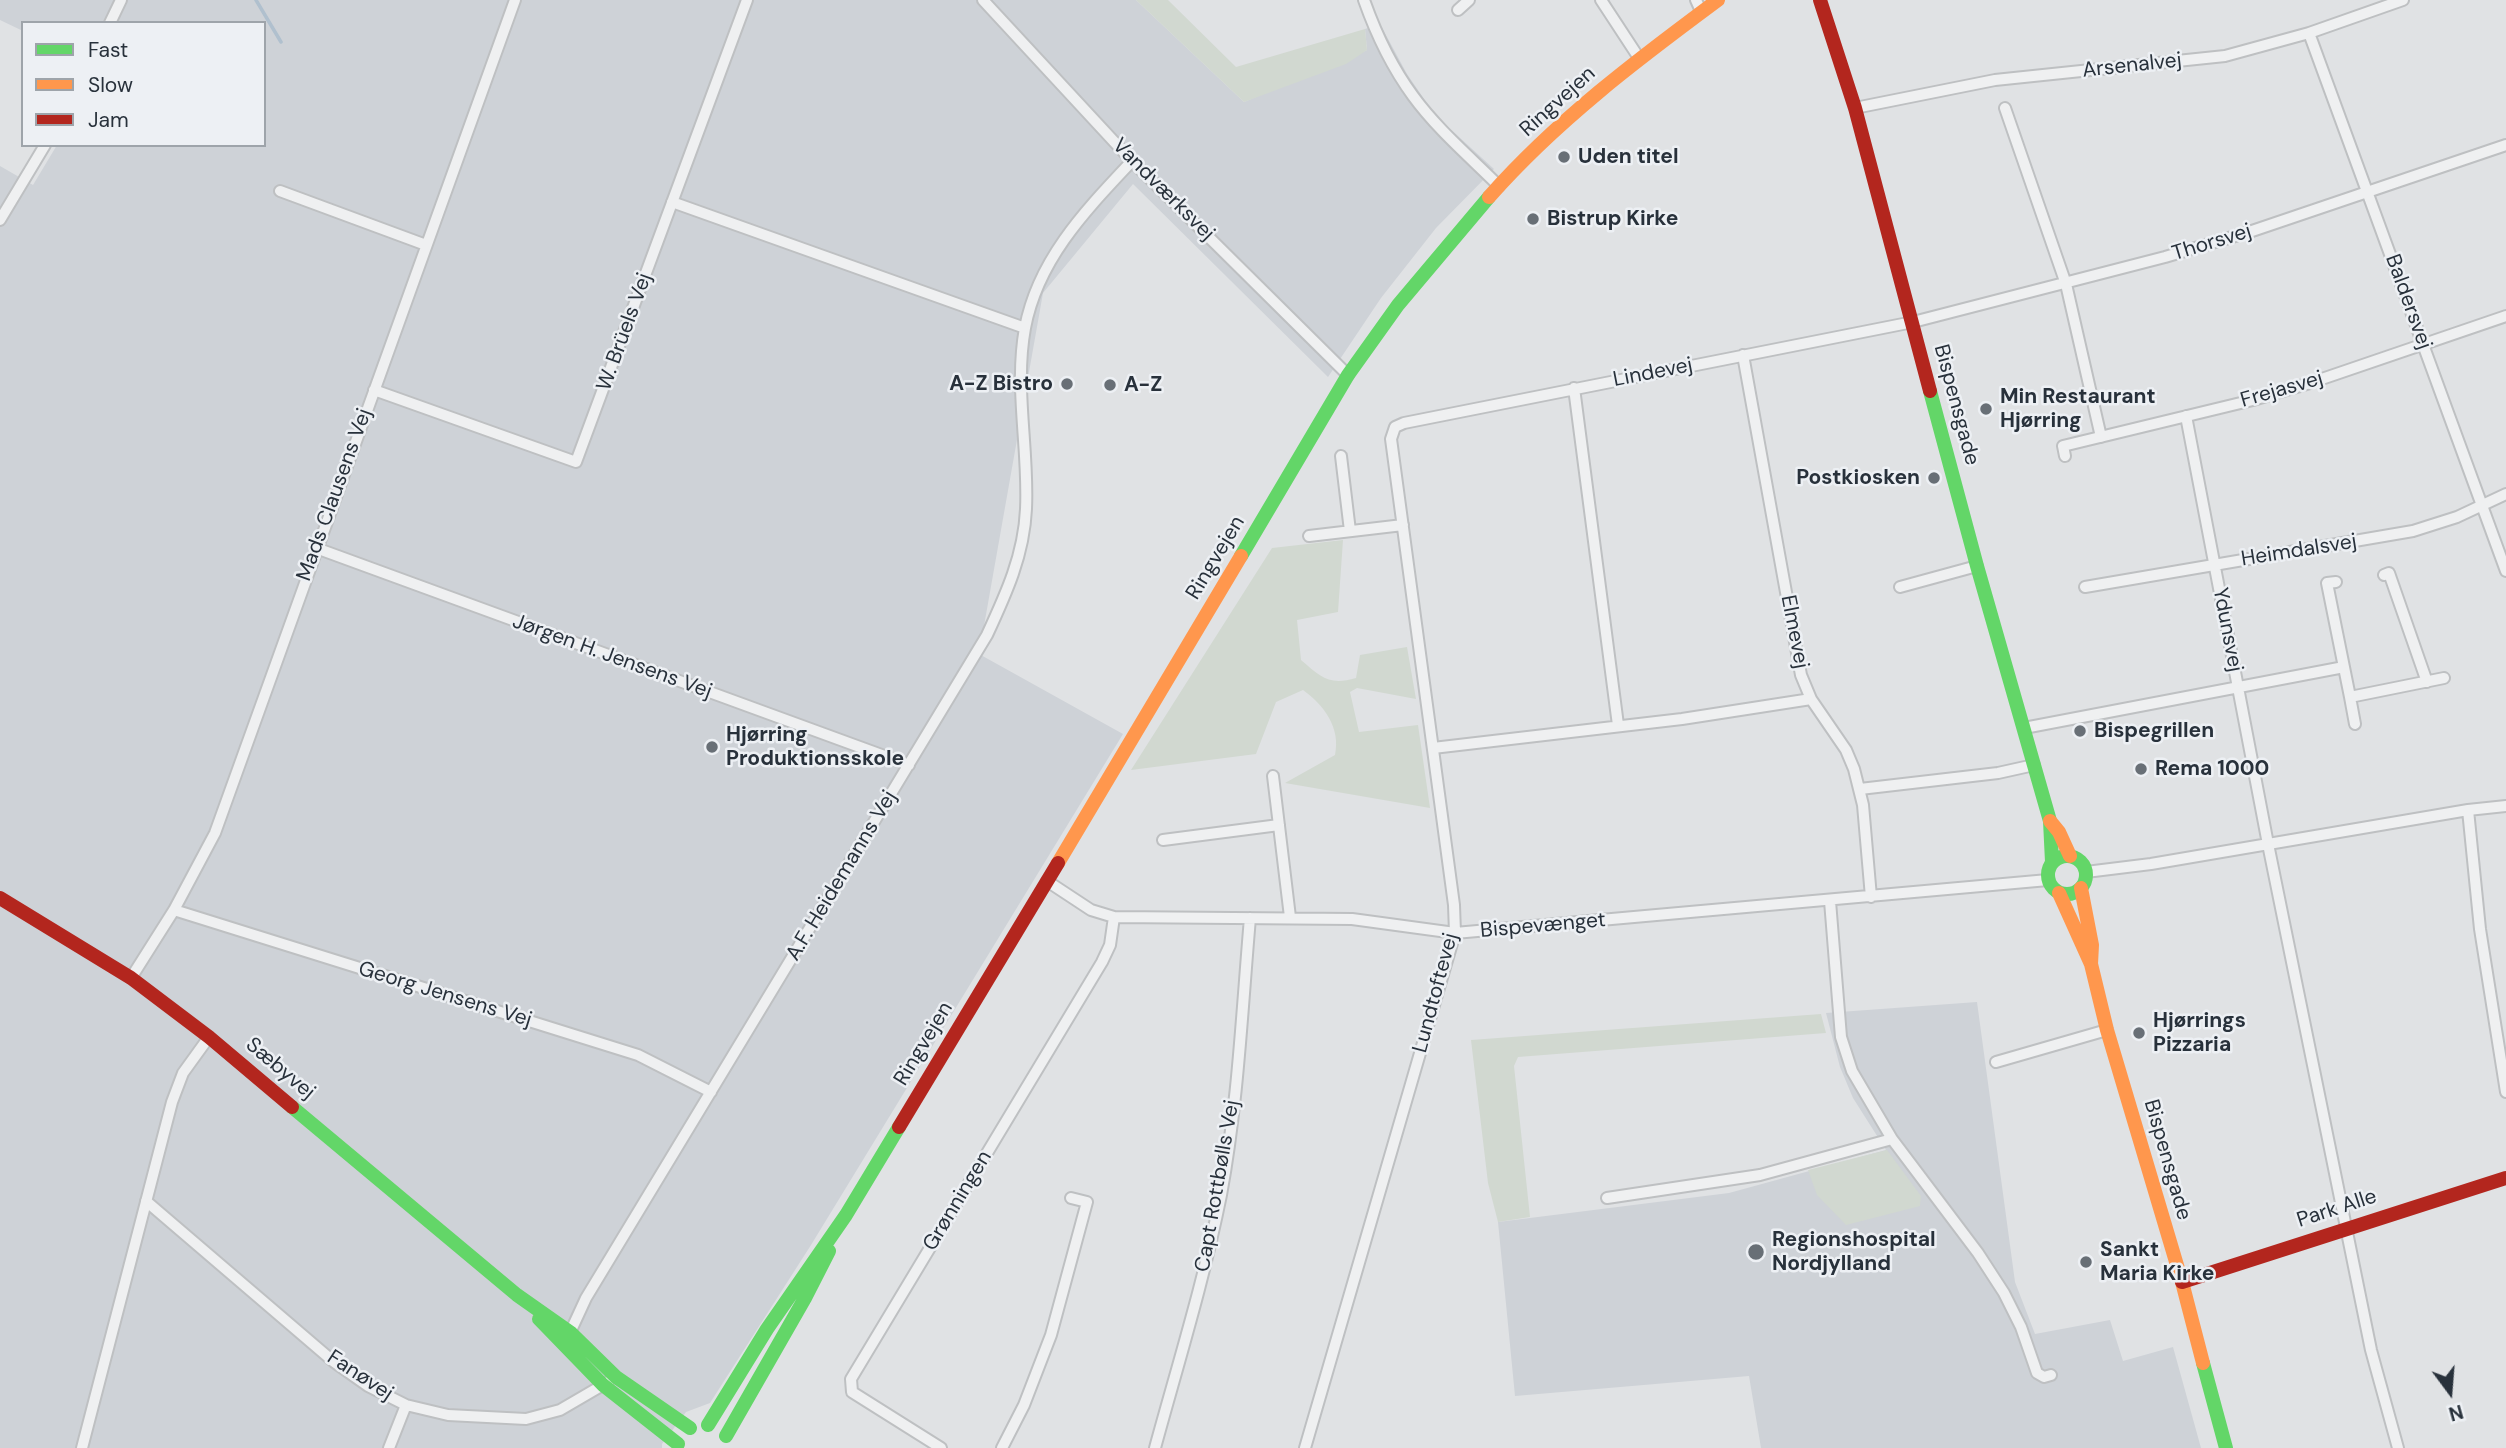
<!DOCTYPE html>
<html>
<head>
<meta charset="utf-8">
<style>
	body { margin:0 }
	#map { position:relative; width:2506px; height:1448px; overflow:hidden; background:#e0e2e4; font-family:"DM Sans",sans-serif }
	canvas { display:block }
	.legend { position:absolute; left:21px; top:21px; width:245px; height:126px; box-sizing:border-box; background:#edf0f4; border:2px solid #9ea4aa; margin:0; padding:9px 12px; list-style:none; font-size:21px; color:#28313b }
	.legend li { display:flex; align-items:center; gap:14px; height:35px }
	.legend b { width:35px; border:2px solid #9ea4aa }
	.north { position:absolute; left:2415px; top:1357px; width:70px; height:70px; -webkit-text-stroke:5px #edf0f4; paint-order:stroke; rotate:164deg; font-size:19px; font-weight:700; line-height:28px; text-align:center; color:#28313b }
	.north::after { content:''; display:block; margin:auto; width:24px; height:32px; background:#28313b; clip-path:polygon(50% 0,100% 100%,50% 72%,0 100%) }
</style>
</head>
<body>
<div id="map">
<canvas width="2506" height="1448"></canvas>
<ul class="legend">
<li><b style="height:9px;background:#63d668"></b>Fast</li>
<li><b style="height:9px;background:#ff974d"></b>Slow</li>
<li><b style="height:9px;background:#b3261e"></b>Jam</li>
</ul>
<div class="north">N</div>
</div>
<script>
const context = document.querySelector('canvas').getContext('2d');
context.lineJoin = 'round';
function fill(path, color) { context.fillStyle = color; context.fill(path, 'evenodd'); }
function trace(path, color, width, dash) { context.strokeStyle = color; context.lineWidth = width; context.lineCap = dash ? 'butt' : 'round'; context.setLineDash(dash || []); context.stroke(path); }
function label(font, color, halo, rows, align = 'center') {
  context.font = font + ' "DM Sans",sans-serif'; context.lineWidth = 5; context.setLineDash([]); context.textBaseline = 'middle'; context.strokeStyle = halo; context.fillStyle = color; for (const [text, x, y, turn = 0] of rows) {
    context.save(); context.translate(x, y); context.rotate((+turn || 0) * Math.PI / 180); context.textAlign = isNaN(turn) ? turn : align; if (halo) context.strokeText(text, 0, 0); context.fillText(text, 0, 0); context.restore();
  }
}
fill(new Path2D(`
	M0 0H1136L1244 102 1367 50 1365 29 1380 24 1407 74 1435 115 1494 169 1436 228 1381 298 1328 377 1133 184 1043 293 979 654 1123 734 811 1245 710 1403 686 1412 662 1444V1448H0V166L33 185 57 145H264V23H23V31L0 20Z
	M1977 1002 2015 1282 2035 1334 2110 1320 2123 1361 2173 1347 2201 1448H1761L1749 1376 1515 1396 1498 1222 1729 1193 1886 1150 1853 1098 1840 1067 1826 1013Z`), '#ced2d7');
fill(new Path2D(`
	M1136 0H1168L1236 67 1365 29 1367 50 1346 64 1244 102Z
	M1343 540 1338 612 1297 620 1301 660C1321 677 1329 686 1356 678L1360 655 1407 647 1416 699 1357 688 1350 692 1359 732 1418 725 1430 808 1285 783 1335 755C1341 728 1324 705 1303 690L1276 702 1256 754 1131 770 1272 548Z
	M1821 1014 1826 1033 1518 1057 1514 1066 1530 1217 1498 1222 1488 1183 1471 1040Z
	M1887 1150 1921 1196 1920 1206 1846 1225 1817 1195 1808 1170Z`), '#d1d8d0');
trace(new Path2D(`
	M256 0 281 42`), '#b0c0ce', 3.5);
const street = new Path2D(`
	M983 0 1132 161 1348 375
	M1364 0C1376 34 1391 66 1413 96 1437 129 1470 157 1499 186
	M1601 0 1639 58
	M1696 0 1701 11
	M1458 10 1469 0
	M110 23 121 0
	M2309 33 2506 571
	M1855 108 1995 80 2225 56 2309 33 2403 0
	M2005 108 2066 284 2101 437
	M280 191 426 245
	M672 202 1025 328
	M0 220 45 145
	M1743 355 1801 675 1811 699 1846 750 1854 769 1863 805 1871 897
	M1574 388 1618 725
	M374 390 576 462 747 0
	M2186 416 2268 844 2371 1350 2398 1448
	M1341 456 1350 531
	M2065 456 2063 446 2253 400 2310 383 2506 316
	M1309 536 1403 525
	M316 548 909 765
	M2384 575 2389 573 2427 682
	M2336 582 2327 583 2350 697 2444 678
	M1900 587 1977 566
	M2085 587 2413 531 2457 517 2506 494
	M2350 697 2355 724
	M2024 728 2344 667
	M1433 748 1682 719 1811 699
	M1273 776 1290 917
	M1860 789 1998 773 2034 765
	M2468 810 2480 929 2506 1092
	M1163 840 1279 825
	M2086 872 2151 864 2468 810 2506 806
	M1047 881 1091 910 1114 917 1352 919 1455 933 2048 880
	M1830 901 1841 1037 1852 1071 1892 1139 1978 1253 2004 1293 2021 1327 2037 1373 2044 1377 2051 1375
	M174 910 638 1055 711 1092
	M131 978 174 910 215 833 515 0
	M1996 1062 2107 1030
	M1607 1198 1760 1175 1892 1139
	M146 1201 334 1362 368 1386 406 1405 448 1415 526 1419 560 1410 608 1382
	M568 1337 586 1298 987 635C1006 594 1024 555 1026 509 1029 449 1014 388 1025 328 1038 259 1086 210 1132 161
	M82 1448 172 1102 183 1073 209 1037
	M389 1448 406 1405
	M941 1448 852 1392 851 1379 1102 962 1110 945 1114 917
	M1002 1448 1024 1405 1051 1335 1087 1202 1071 1198
	M1155 1448C1178 1364 1204 1280 1221 1195 1238 1104 1242 1010 1250 918
	M1305 1448 1455 933 1454 905 1391 439 1395 427 1404 423 1913 322 2165 257 2252 231 2506 145`);
trace(street, '#bec0c2', 14);
trace(street, '#eff0f1', 10);
trace(new Path2D(`
	M1930 391 1977 566 2050 821 2052 862
	M1241 556 1348 375 1398 305 1489 197
	M2048 875a19 19 0 1 1 38 0a19 19 0 1 1-38 0Z
	M292 1107 517 1295 571 1333 616 1377 690 1428
	M539 1319 603 1385 678 1444
	M2203 1363 2226 1448
	M708 1425 767 1329 846 1215 899 1127
	M726 1436 805 1298 829 1251`), '#63d668', 14);
trace(new Path2D(`
	M1489 197C1556 121 1637 60 1718 0
	M2050 821 2059 832 2070 856
	M1058 863 1241 556
	M2081 888 2092 945 2091 964 2107 1030 2182 1282 2203 1363
	M2059 893 2091 964`), '#ff974d', 14);
trace(new Path2D(`
	M1820 0 1855 108 1930 391
	M0 898 131 978 209 1037 292 1107
	M899 1127 1058 863
	M2182 1282 2506 1178`), '#b3261e', 14);
for (const [x, y, r, color] of [
	[1564,157,7,"#686f76"],
	[1533,219,7,"#686f76"],
	[1067,384,7,"#686f76"],
	[1110,385,7,"#686f76"],
	[1986,409,7,"#686f76"],
	[1934,478,7,"#686f76"],
	[2080,731,7,"#686f76"],
	[712,747,7,"#686f76"],
	[2141,769,7,"#686f76"],
	[2139,1033,7,"#686f76"],
	[1756,1252,9,"#686f76"],
	[2086,1262,7,"#686f76"]
]) { const dot = new Path2D(); dot.arc(x, y, r, 0, 2 * Math.PI); context.fillStyle = color; context.fill(dot); trace(dot, '#edf0f4', 2.5); }
label('21px', '#28313b', '#edf0f4', [
	["Arsenalvej",2132,66,-6],
	["Ringvejen",1558,102,-42],
	["Vandværksvej",1163,190,45],
	["Thorsvej",2212,243,-17],
	["Baldersvej",2408,302,70],
	["W. Brüels Vej",625,332,-70],
	["Lindevej",1653,373,-11],
	["Frejasvej",2282,390,-16],
	["Bispensgade",1956,405,75],
	["Mads Clausens Vej",335,495,-70],
	["Heimdalsvej",2299,551,-9],
	["Ringvejen",1216,558,-59],
	["Ydunsvej",2227,630,79],
	["Elmevej",1794,632,79],
	["Jørgen H. Jensens Vej",612,657,20],
	["A.F. Heidemanns Vej",842,876,-59],
	["Bispevænget",1543,926,-5],
	["Lundtoftevej",1436,993,-75],
	["Georg Jensens Vej",445,995,17],
	["Ringvejen",924,1044,-59],
	["Sæbyvej",280,1069,40],
	["Bispensgade",2167,1160,74],
	["Capt Rottbølls Vej",1218,1186,-80],
	["Grønningen",958,1201,-59],
	["Park Alle",2337,1209,-18],
	["Fanøvej",360,1376,33]
]);
label('bold 21px', '#28313b', '#edf0f4', [
	["Uden titel",1578,157],
	["Bistrup Kirke",1547,219],
	["A-Z Bistro",1053,384,"right"],
	["A-Z",1124,385],
	["Min Restaurant",2000,397],
	["Hjørring",2000,421],
	["Postkiosken",1920,478,"right"],
	["Bispegrillen",2094,731],
	["Hjørring",726,735],
	["Produktionsskole",726,759],
	["Rema 1000",2155,769],
	["Hjørrings",2153,1021],
	["Pizzaria",2153,1045],
	["Regionshospital",1772,1240],
	["Nordjylland",1772,1264],
	["Sankt",2100,1250],
	["Maria Kirke",2100,1274]
], 'left');
</script>
</body>
</html>
